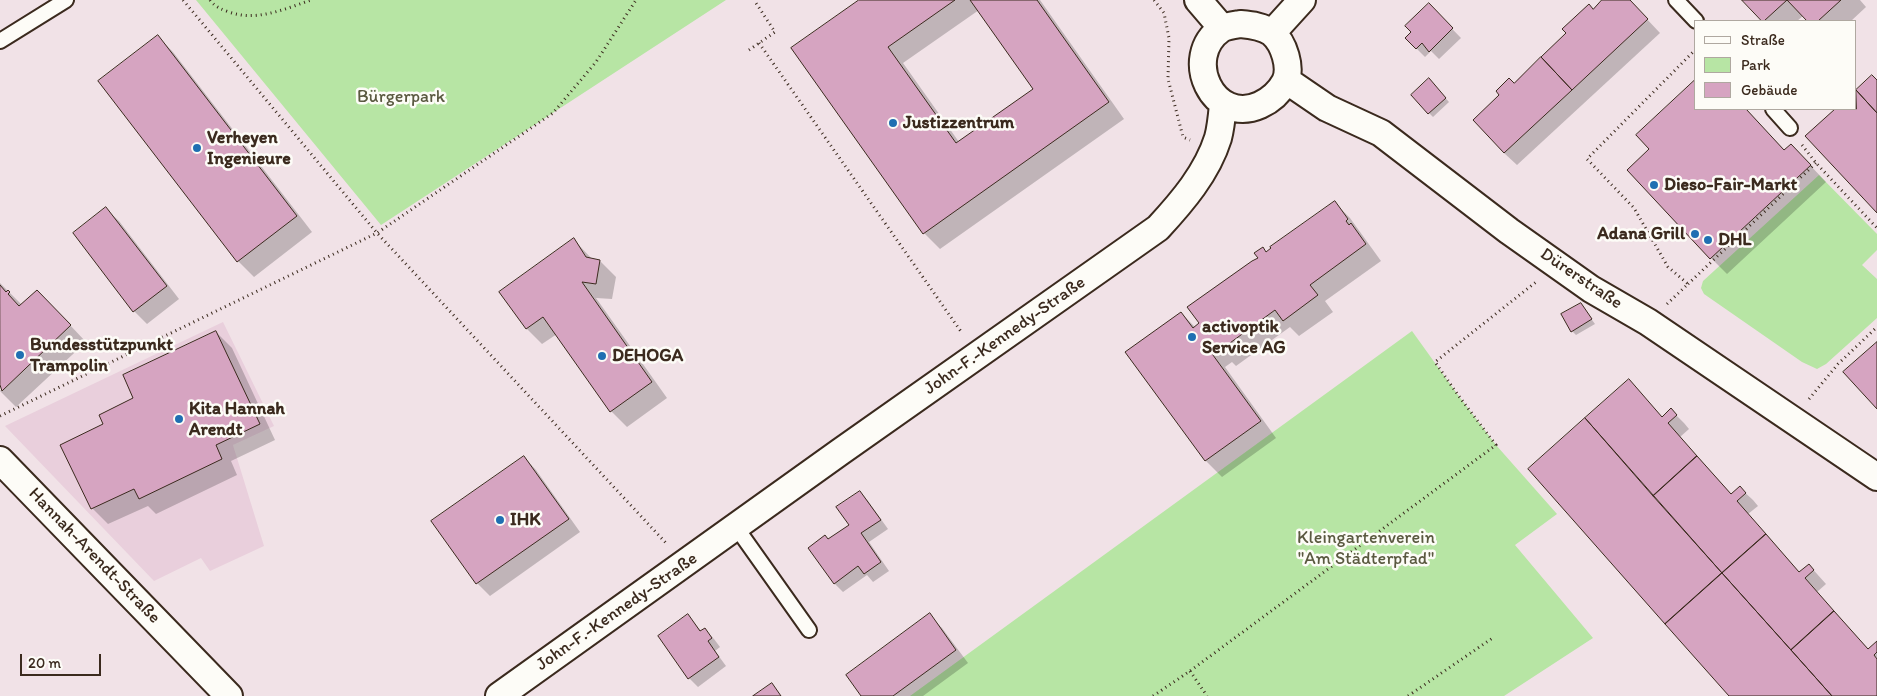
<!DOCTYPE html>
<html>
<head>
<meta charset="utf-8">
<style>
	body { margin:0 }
	#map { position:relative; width:1877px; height:696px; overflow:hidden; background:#f1e2e7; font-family:Itim,sans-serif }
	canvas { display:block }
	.legend { position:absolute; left:1694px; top:20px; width:162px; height:90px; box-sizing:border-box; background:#fdfcf7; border:1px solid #afa8a0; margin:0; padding:6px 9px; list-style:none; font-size:15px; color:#3b2a1e }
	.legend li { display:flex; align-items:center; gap:10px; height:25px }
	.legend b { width:25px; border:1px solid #afa8a0 }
	.scale { position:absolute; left:20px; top:654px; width:81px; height:22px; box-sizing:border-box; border:2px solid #3b2a1e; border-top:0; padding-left:6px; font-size:15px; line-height:18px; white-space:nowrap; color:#3b2a1e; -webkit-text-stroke:4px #fdfcf7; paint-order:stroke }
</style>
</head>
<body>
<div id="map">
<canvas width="1877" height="696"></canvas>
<ul class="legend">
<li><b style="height:6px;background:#fdfcf7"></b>Straße</li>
<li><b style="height:14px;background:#b7e5a4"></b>Park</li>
<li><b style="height:14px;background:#d6a4c1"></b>Gebäude</li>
</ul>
<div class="scale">20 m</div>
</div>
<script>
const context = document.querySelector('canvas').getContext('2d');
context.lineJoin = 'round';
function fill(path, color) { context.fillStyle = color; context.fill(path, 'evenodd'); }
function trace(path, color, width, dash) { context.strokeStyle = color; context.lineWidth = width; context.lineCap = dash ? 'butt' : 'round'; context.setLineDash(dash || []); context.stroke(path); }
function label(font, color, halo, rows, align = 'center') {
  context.font = font + ' Itim,sans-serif'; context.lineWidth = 5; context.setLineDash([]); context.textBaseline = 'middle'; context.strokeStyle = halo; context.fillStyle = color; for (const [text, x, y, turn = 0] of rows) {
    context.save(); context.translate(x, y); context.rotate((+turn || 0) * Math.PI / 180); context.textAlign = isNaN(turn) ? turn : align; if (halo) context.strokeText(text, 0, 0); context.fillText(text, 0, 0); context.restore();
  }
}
fill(new Path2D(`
	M223 322 274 426 233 445 264 546 210 571 201 558 154 581 5 426Z`), '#e9cfdc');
fill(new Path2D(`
	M196 0H726L381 225Z
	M1819 175 1877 234V250L1862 265 1877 279V318L1826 364 1817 369 1802 362 1704 294 1701 288 1703 281Z
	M1412 331 1458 395 1496 445 1557 514 1515 545 1593 638 1504 696H910Z`), '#b7e5a4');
fill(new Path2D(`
	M862 0H1040L1124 119 940 249 924 233ZM979 10 1034 90 959 142 903 63Z
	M1604 0H1629L1660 33 1517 165 1504 153 1514 84Z
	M1743 0H1860L1866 7 1851 21H1808L1803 16 1797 21H1763Z
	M1429 5 1461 38 1439 59 1431 51 1425 57 1406 38 1412 32Z
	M157 36 173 52 312 232 254 277 238 261Z
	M1433 84 1449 102 1433 117 1429 113Z
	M1696 109H1746L1785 151 1807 162 1826 182 1727 274 1711 258Z
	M1334 202 1350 218 1381 261 1325 301 1333 312 1299 336 1290 327 1236 366 1232 362 1225 367 1276 438 1222 477 1206 461 1127 352 1181 313 1196 328 1260 259 1262 248 1267 253Z
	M106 209 119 221 179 299 147 324 134 311 74 233Z
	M574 240 593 260 600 261 616 277 612 299 596 298 667 398 627 427 611 411 557 334 542 344 526 328Z
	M0 283 22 305 53 307 86 342 16 407 0 391 4 387 0 383Z
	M1584 309 1595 324 1576 335 1572 331Z
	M216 332 232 348 275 440 231 461 237 475 156 514 148 506 108 524 92 508 105 425Z
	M1629 381 1663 418 1671 410 1684 423 1689 429 1680 437 1732 495 1740 488 1753 500 1758 506 1748 514 1800 573 1809 565 1826 584 1817 592 1869 650 1877 642V696H1731Z
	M524 457 536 470 580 532 490 596 477 583Z
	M860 492 868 501 888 529 869 542 889 571 873 582 867 575 843 592 834 583 829 540 851 525Z
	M929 615 942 628 968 663 923 696H863Z
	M688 616 702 632 705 630 714 639 720 647 715 651 726 666 698 687 689 678Z`), '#0003');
const building = new Path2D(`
	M859 0H955L888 47 956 143 1033 89 970 0H1037L1109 102 923 234 791 48Z
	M1602 0H1630L1648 19 1572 90 1541 57 1566 33 1562 29 1589 4 1593 9Z
	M1742 0H1841L1818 21H1807L1787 0 1764 21H1762Z
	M1429 3 1453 28 1429 52 1422 43 1416 49 1405 38 1411 32 1405 26Z
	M158 35 297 216 237 262 98 81Z
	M1541 57 1572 90 1504 153 1473 120 1499 95 1496 91 1509 78 1514 83Z
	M1872 75 1877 80V113L1856 90Z
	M1429 78 1446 98 1428 114 1411 95Z
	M1696 79V109H1746L1784 150 1791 144 1811 165 1710 259 1627 170 1649 149 1636 135Z
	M1856 90 1877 113V213L1805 136 1835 109H1856Z
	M1335 201 1348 219 1346 221 1349 225 1351 223 1366 244 1310 285 1318 295 1283 321 1275 310 1219 351 1216 346 1210 351 1261 421 1205 461 1125 352 1181 312 1193 328 1199 323 1187 307 1252 261 1258 258 1254 253 1263 247 1266 252 1271 248 1270 247Z
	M106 207 167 286 133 312 73 233Z
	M574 238 586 257 600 260 596 284 582 282 652 382 610 412 543 317 526 329 499 292Z
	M0 285 6 292 8 290 10 292 8 294 19 306 37 290 71 325 2 391 0 385Z
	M1581 303 1592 319 1571 332 1561 314Z
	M216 331 260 424 216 445 222 459 139 499 134 489 91 509 60 445 103 424 99 415 133 398 123 375Z
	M1877 342V409L1843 372Z
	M1629 379 1662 417 1671 408 1677 415 1668 423 1697 456 1653 496 1585 418Z
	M1585 418 1722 573 1665 624 1528 469Z
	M524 456 569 519 476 584 431 521Z
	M1697 456 1731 494 1740 486 1746 493 1737 501 1766 534 1722 573 1653 496Z
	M860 491 881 520 861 533 881 562 864 574 858 566 834 584 808 548 825 535 828 539 849 525 836 507Z
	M1766 534 1799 572 1809 564 1814 570 1805 578 1834 611 1791 650 1722 573Z
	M1722 573 1791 650 1832 696H1729L1665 624Z
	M1834 611 1868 649 1877 641V652L1874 655 1877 659V696H1832L1791 650Z
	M930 613 956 650 893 696H861L846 675Z
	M688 614 700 631 705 628 712 638 708 641 719 657 688 679 658 636Z
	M772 683 781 696H753Z`);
fill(building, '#d6a4c1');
trace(building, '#3b2a1e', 1);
const lane = new Path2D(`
	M1676 0 1696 21
	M0 41 66 0
	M1773 109 1790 128
	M736 527 809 630`);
const street = new Path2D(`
	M1198 0 1222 28
	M1240 24C1251 25 1263 26 1272 33 1284 43 1292 68 1285 82 1279 93 1271 100 1260 105 1213 126 1181 57 1221 29 1226 26 1234 25 1240 24Z
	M1272 33 1302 0
	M1286 80 1327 108 1381 133 1509 231 1591 289 1648 322 1877 477
	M0 460 229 696
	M499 696 840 452 1158 228C1182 202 1207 173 1218 138 1221 127 1222 115 1223 104`);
trace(lane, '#3b2a1e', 18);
trace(street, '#3b2a1e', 30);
trace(new Path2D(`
	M183 0 377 233 666 543
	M210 0C215 7 221 9 229 12 256 22 285 9 311 0
	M1154 0 1164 13 1169 38 1168 79 1183 137 1190 140
	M759 43 962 333
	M749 50 775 32 754 0
	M1802 145 1816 163 1877 228
	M1688 284 1816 163
	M1667 304 1688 284 1668 267 1634 208 1587 159 1696 49
	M1809 399 1838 364 1877 327
	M0 416 377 233 553 113 596 62 636 0
	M1190 671 1207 696
	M1153 696 1190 671 1496 445 1458 395 1435 362 1536 282
	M1408 696 1494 637`), '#3b2a1e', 3, [1, 4]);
trace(lane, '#fdfcf7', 14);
trace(street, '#fdfcf7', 26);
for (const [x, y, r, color] of [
	[893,123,5,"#1f6fb2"],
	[197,148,5,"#1f6fb2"],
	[1654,185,5,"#1f6fb2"],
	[1695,234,5,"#1f6fb2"],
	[1708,240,5,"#1f6fb2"],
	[1192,337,5,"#1f6fb2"],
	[20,355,5,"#1f6fb2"],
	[602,356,5,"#1f6fb2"],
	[179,419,5,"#1f6fb2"],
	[500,520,5,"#1f6fb2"]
]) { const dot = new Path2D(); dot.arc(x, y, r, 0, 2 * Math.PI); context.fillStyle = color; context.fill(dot); trace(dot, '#fdfcf7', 2); }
label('18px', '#5a5940', '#fdfcf7', [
	["Bürgerpark",401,97],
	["Kleingartenverein",1366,538],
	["\"Am Städterpfad\"",1366,559]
]);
label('bold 18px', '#3b2a1e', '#fdfcf7', [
	["Justizzentrum",903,123],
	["Verheyen",207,138],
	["Ingenieure",207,159],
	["Dieso-Fair-Markt",1664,185],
	["Adana Grill",1685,234,"right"],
	["DHL",1718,240],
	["activoptik",1202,327],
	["Service AG",1202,348],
	["Bundesstützpunkt",30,345],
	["Trampolin",30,366],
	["DEHOGA",612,356],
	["Kita Hannah",189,409],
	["Arendt",189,430],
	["IHK",510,520]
], 'left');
label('18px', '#3b2a1e', '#fdfcf7', [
	["Dürerstraße",1581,279,34],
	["John-F.-Kennedy-Straße",1005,336,-35],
	["Hannah-Arendt-Straße",94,556,46],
	["John-F.-Kennedy-Straße",617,612,-35]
]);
</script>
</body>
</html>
